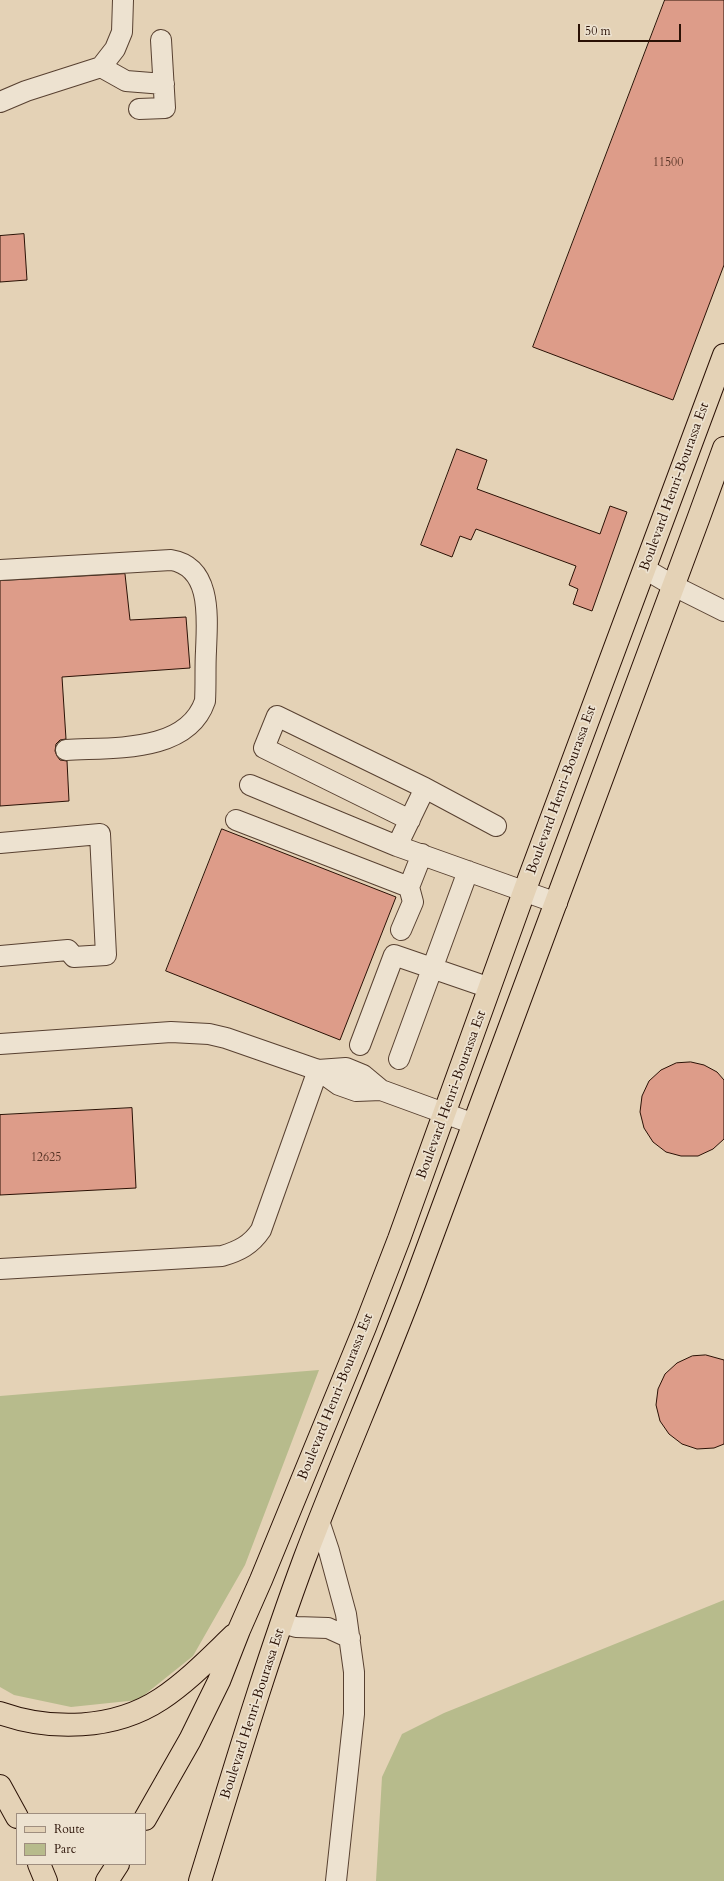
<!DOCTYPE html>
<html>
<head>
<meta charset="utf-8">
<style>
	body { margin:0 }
	#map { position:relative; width:724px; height:1881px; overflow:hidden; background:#e4d2b6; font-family:Cardo,serif }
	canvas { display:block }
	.legend { position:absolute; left:16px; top:1813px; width:130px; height:52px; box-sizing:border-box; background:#ede2d0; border:1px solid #9f8e7f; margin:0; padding:5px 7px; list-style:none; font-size:12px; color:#2a1105 }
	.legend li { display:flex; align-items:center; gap:8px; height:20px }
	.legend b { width:20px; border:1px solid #9f8e7f }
	.scale { position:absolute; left:578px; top:24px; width:103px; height:18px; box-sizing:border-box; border:2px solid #2a1105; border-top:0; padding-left:5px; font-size:12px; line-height:14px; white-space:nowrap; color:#2a1105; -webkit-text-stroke:3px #ede2d0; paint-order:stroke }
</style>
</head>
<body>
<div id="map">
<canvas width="724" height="1881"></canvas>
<ul class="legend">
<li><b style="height:5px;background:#e4d2b6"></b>Route</li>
<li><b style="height:11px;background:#b7bb8c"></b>Parc</li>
</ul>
<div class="scale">50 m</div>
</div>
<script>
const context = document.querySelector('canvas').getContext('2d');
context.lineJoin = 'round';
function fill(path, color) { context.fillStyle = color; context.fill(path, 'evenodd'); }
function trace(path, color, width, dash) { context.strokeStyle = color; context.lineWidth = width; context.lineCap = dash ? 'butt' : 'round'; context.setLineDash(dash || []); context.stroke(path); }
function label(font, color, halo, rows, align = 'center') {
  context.font = font + ' Cardo,serif'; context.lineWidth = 3.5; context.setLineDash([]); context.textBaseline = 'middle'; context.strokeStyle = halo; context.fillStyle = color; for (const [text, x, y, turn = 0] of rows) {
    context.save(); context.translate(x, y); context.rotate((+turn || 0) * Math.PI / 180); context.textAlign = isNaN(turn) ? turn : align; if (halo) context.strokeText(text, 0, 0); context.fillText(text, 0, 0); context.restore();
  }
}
fill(new Path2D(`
	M319 1370 245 1565 193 1656 138 1700 71 1707 14 1695 0 1687V1396Z
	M724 1600V1881H376L382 1777 402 1734 444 1713Z`), '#b7bb8c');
const building = new Path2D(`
	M665 0H724V265L673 400 533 347Z
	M24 234 27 280 0 282V236Z
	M457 449 487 460 477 489 600 534 610 506 627 512 592 611 573 604 578 589 569 585 576 566 476 529 471 540 460 536 452 557 421 545Z
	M125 574 130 620 186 617 190 668 62 677 66 739 60 740 56 744 55 751 57 756 60 760 67 761 69 801 0 806V581Z
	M222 829 396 897 340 1040 166 971Z
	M691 1062 704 1065 717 1072 724 1080V1139L713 1149 698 1156H681L666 1152 653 1142 644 1128 640 1112 642 1096 649 1081 661 1070 676 1063Z
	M132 1108 136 1188 0 1195V1115Z
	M706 1355 724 1360V1444L714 1448 697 1449 682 1444 669 1434 660 1421 656 1405 658 1389 665 1374 677 1363 692 1356Z`);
fill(building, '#dd9c89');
trace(building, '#2a1105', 1);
const minor = new Path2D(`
	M101 67 126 81 164 84
	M0 102 26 91 101 67 115 49 122 32 123 0
	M139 109 165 108 161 40
	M645 569 674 586 724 611
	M0 570 171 560C213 567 207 620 206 651 205 668 206 684 205 701 187 754 111 747 66 750
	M250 785 397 846 557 903
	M425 788 496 826
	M236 820 409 887 422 854
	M0 843 100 834 106 955 74 957 68 950 0 956
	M397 846 425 788 277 716 264 748 410 820
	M401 930 413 902 409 887
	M0 1044 171 1032 209 1034 226 1038 318 1070 339 1085 356 1091 381 1090
	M360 1045 394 955 490 988
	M399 1059 468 871
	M318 1070 346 1068 363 1075 381 1090 474 1124
	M0 1269 222 1256C239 1251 251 1245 261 1230L318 1070
	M319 1521 329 1551 346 1614 354 1672V1714L336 1881
	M282 1623 296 1627 328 1628 350 1638`);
const major = new Path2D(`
	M0 1713C51 1731 114 1730 161 1699 188 1681 210 1658 234 1635
	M0 1786 17 1817
	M145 1819 190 1740 219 1681 239 1630 261 1580 365 1327 399 1239 524 892 724 355
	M39 1864 46 1881
	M107 1881 118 1864
	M200 1881C233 1774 265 1665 304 1560 339 1467 380 1375 415 1282 519 1005 623 727 724 448`);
trace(minor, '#584131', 22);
trace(major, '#2a1105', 24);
trace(minor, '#ede2d0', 20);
trace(major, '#e4d2b6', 22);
label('12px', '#573426', null, [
	["11500",668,163],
	["12625",46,1158]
]);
label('14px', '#2a1105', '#ede2d0', [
	["Boulevard Henri-Bourassa Est",675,487,-70],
	["Boulevard Henri-Bourassa Est",562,790,-70],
	["Boulevard Henri-Bourassa Est",452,1095,-70],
	["Boulevard Henri-Bourassa Est",336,1397,-68],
	["Boulevard Henri-Bourassa Est",253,1714,-72]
]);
</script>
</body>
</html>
